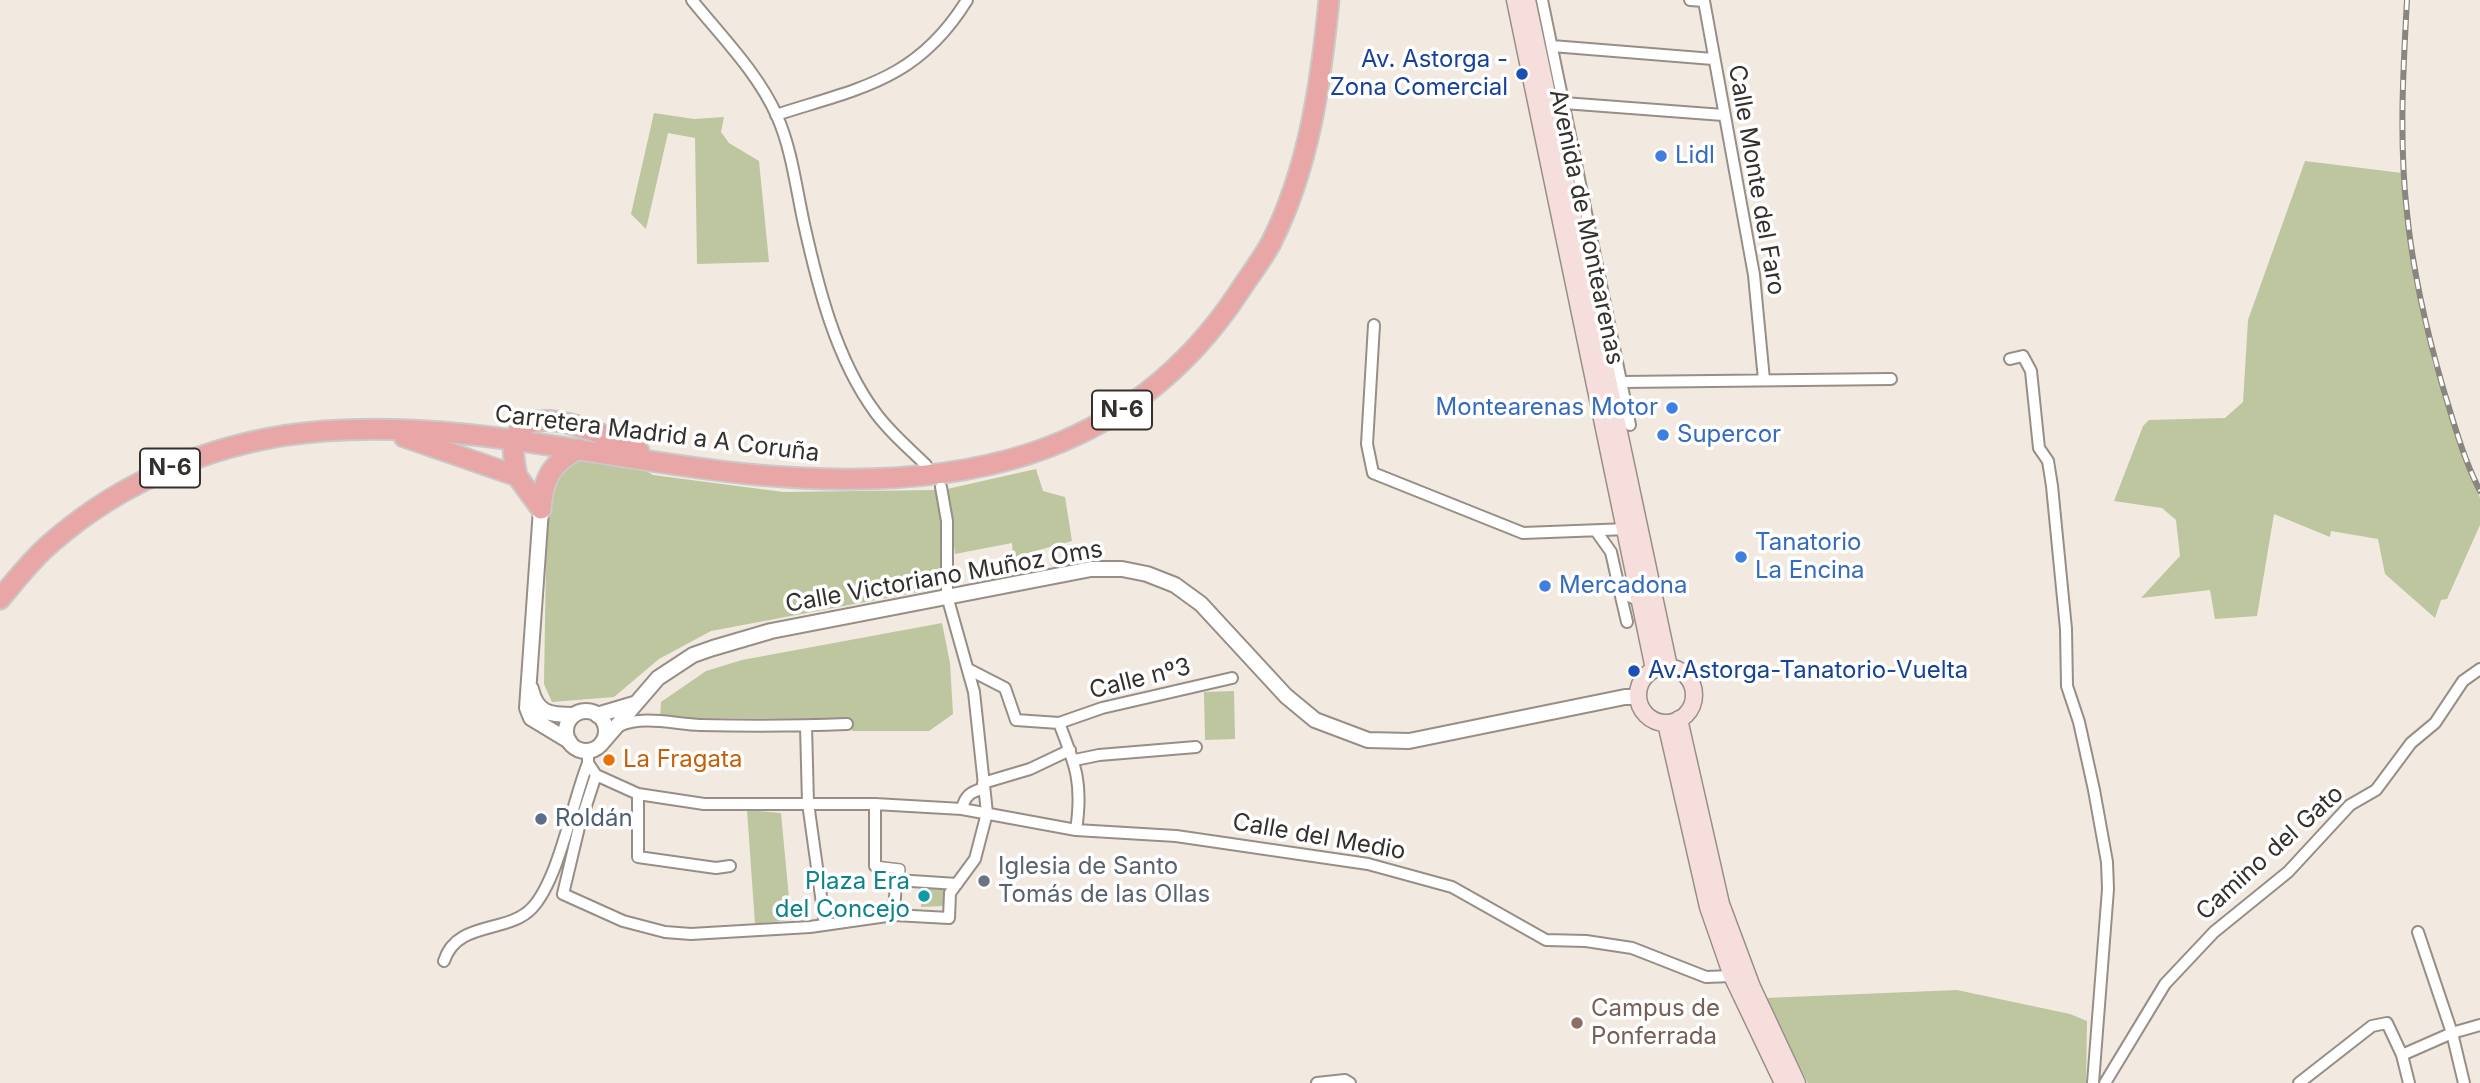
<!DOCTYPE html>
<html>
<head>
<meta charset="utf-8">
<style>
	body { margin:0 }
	canvas { display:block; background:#f2e9e0 }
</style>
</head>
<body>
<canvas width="2480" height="1083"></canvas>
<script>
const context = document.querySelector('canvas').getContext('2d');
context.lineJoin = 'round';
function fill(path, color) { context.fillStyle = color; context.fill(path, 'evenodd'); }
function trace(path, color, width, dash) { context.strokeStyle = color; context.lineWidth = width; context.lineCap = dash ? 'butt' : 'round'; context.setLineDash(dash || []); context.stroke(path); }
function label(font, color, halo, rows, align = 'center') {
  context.font = font + ' Inter,sans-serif'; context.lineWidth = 7; context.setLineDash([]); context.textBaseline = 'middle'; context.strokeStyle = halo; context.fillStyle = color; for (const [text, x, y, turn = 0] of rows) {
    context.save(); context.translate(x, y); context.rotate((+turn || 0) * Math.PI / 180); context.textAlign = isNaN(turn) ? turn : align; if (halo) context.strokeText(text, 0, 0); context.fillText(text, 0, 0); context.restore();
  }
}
fill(new Path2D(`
	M654 113 694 119 724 117 721 132 729 143 759 161 769 262 697 264 695 138 668 133 646 229 631 214Z
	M2305 161 2402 173 2413 274 2433 364 2480 498V525L2447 599 2441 600 2435 618 2385 574 2378 539 2331 531 2330 537 2274 514 2257 616 2215 619 2210 590 2141 598 2180 556 2176 520 2162 508 2114 501 2143 426 2149 420 2225 418 2243 402 2248 320Z
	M569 459 633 463 653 475 783 492 936 490 946 531 945 587 711 631 659 659 614 697 552 702 544 684 547 496Z
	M1036 469 1043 491 1065 497 1072 541 1013 557 1012 543 955 554 947 489Z
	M942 623 950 663 953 714 929 731H852L850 719 660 718 661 702 706 671 742 660Z
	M1234 691 1235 739 1205 740 1204 692Z
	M747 810 781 813 791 920 755 924Z
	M921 887H944V906L921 907Z
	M1957 990 2070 1014 2087 1021 2086 1083H1808L1765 998Z`), '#bdc69f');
const pedestrian = new Path2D(`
	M875 866 900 869 899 880`);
const minor = new Path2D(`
	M692 0C721 36 758 73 777 116 792 150 796 188 804 224 818 287 836 359 875 412 890 433 909 448 926 465
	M1542 0 1630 425
	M1690 0 1704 1 1754 275 1764 380
	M1552 46 1713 59
	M1564 103 1723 115
	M776 115C859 88 917 81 967 0
	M1374 325 1367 444 1373 473 1523 533 1628 529
	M2010 359 2023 356 2031 371 2039 448 2048 461 2052 486 2066 629 2067 686 2079 722 2094 790 2107 862 2108 889 2093 1083
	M1623 382 1891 379
	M941 487 947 521V596L974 692 987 813 975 859 950 893 949 918 894 915 896 880 957 884
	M1596 531 1611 552 1620 592 1642 602
	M1620 592 1627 622
	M968 669 1005 688 1016 720 1059 723 1102 708 1232 678
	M1059 723C1076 766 1083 784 1076 830
	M619 726C642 715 675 724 700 725 749 726 797 726 847 724
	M806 726 808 803 825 925
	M1075 760 1099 755 1196 747
	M588 763 596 775 579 827 563 894 623 921 665 932 691 934 810 927 894 915
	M596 775 638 794 704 804H875L962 809 1076 830 1176 836 1368 864 1452 887 1546 940 1586 941 1632 948 1706 977 1732 976
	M983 783 1030 769 1070 750
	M638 794V857L716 868 730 866
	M875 804V866
	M962 809C965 795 971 792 984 788
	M2418 932 2452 1033 2464 1083
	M444 961C457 920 508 934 532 908 559 879 572 803 588 763V751
	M2402 1055 2452 1033 2480 1025
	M1317 1083 1345 1080 1350 1083
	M2105 1083 2165 984 2214 932 2288 872 2350 805 2376 790 2411 743 2435 723 2463 681 2480 669
	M2299 1083 2372 1026 2387 1023 2402 1055 2409 1083`);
const tertiary = new Path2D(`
	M541 509 527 708 531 718 569 741
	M531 689C537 714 550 715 574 715
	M566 731a20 20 0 1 1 40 0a20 20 0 1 1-40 0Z
	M597 715 634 704
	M602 743 658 678 693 655 713 648 771 631 1091 569H1122L1147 574 1175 585 1201 604 1286 696 1315 720 1368 740 1409 741 1625 697H1638`);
const secondary = new Path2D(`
	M1515 0 1654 669
	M1527 0 1669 667
	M1638 695a28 28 0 1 1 56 0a28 28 0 1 1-56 0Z
	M1679 719 1721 904 1752 987 1797 1083
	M1666 723 1708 907 1732 976 1783 1083`);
const trunk = new Path2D(`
	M404 437 517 476 541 509
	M517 476C515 464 511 450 515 438 531 398 612 438 639 451
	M541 509C543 479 551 463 579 449
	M0 599C16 580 32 559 51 543 126 477 225 438 325 431 471 420 614 462 758 475 950 492 1125 464 1239 292 1249 276 1262 260 1271 243 1309 168 1321 82 1329 0`);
trace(pedestrian, '#978f87', 12);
trace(minor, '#978f87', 14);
trace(tertiary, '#978f87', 18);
trace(secondary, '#978f87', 19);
trace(trunk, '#cac9c8', 23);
trace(pedestrian, '#fff', 9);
trace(minor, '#fff', 10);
trace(tertiary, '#fff', 14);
trace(secondary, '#f6dedd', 16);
trace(trunk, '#e8a6a6', 19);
const rail = new Path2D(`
	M2407 0C2403 71 2399 143 2407 213 2413 273 2427 333 2444 391 2454 424 2464 460 2480 491`);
trace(rail, '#8b857f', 6);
trace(rail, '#fff', 3.5, [10]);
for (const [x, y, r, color] of [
	[1522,74,7,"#1a4fb4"],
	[1661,156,7,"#3f7fe0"],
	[1672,408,7,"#3f7fe0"],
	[1663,435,7,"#3f7fe0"],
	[1741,557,7,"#3f7fe0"],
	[1545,586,7,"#3f7fe0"],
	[1634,671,7,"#1a4fb4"],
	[609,760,7,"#e8710a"],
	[541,819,7,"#5c6f8a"],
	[984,881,7,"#6b7280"],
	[924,896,7,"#0f9aa8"],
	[1577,1023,7,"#8d6e63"]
]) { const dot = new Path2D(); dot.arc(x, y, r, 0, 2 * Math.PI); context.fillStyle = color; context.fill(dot); trace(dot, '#fff', 2.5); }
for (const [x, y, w] of [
	[1122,410,60],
	[170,468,60]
]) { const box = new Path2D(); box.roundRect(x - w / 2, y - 19.5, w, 39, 5); context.fillStyle = '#fff'; context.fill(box); trace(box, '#33302d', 2); }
label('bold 23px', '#33302d', null, [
	["N-6",1122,410],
	["N-6",170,468]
]);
label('24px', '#164399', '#fff', [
	["Av. Astorga -",1508,60],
	["Zona Comercial",1508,88],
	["Av.Astorga-Tanatorio-Vuelta",1648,671,"left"]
], 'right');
label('24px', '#366cbe', '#fff', [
	["Lidl",1675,156],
	["Montearenas Motor",1658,408,"right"],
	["Supercor",1677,435],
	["Tanatorio",1755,543],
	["La Encina",1755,571],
	["Mercadona",1559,586]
], 'left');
label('24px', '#33302d', '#fff', [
	["Calle Monte del Faro",1756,180,80],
	["Avenida de Montearenas",1586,227,78],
	["Carretera Madrid a A Coruña",657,434,7],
	["Calle Victoriano Muñoz Oms",944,577,-10],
	["Calle nº3",1140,679,-14],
	["Calle del Medio",1319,837,10],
	["Camino del Gato",2270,853,-42]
]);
label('24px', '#c56008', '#fff', [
	["La Fragata",623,760]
], 'left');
label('24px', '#4e5e75', '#fff', [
	["Roldán",555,819]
], 'left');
label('24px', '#5b616d', '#fff', [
	["Iglesia de Santo",998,867],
	["Tomás de las Ollas",998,895]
], 'left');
label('24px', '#0d838f', '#fff', [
	["Plaza Era",910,882],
	["del Concejo",910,910]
], 'right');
label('24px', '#785e54', '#fff', [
	["Campus de",1591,1009],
	["Ponferrada",1591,1037]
], 'left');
</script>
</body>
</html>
